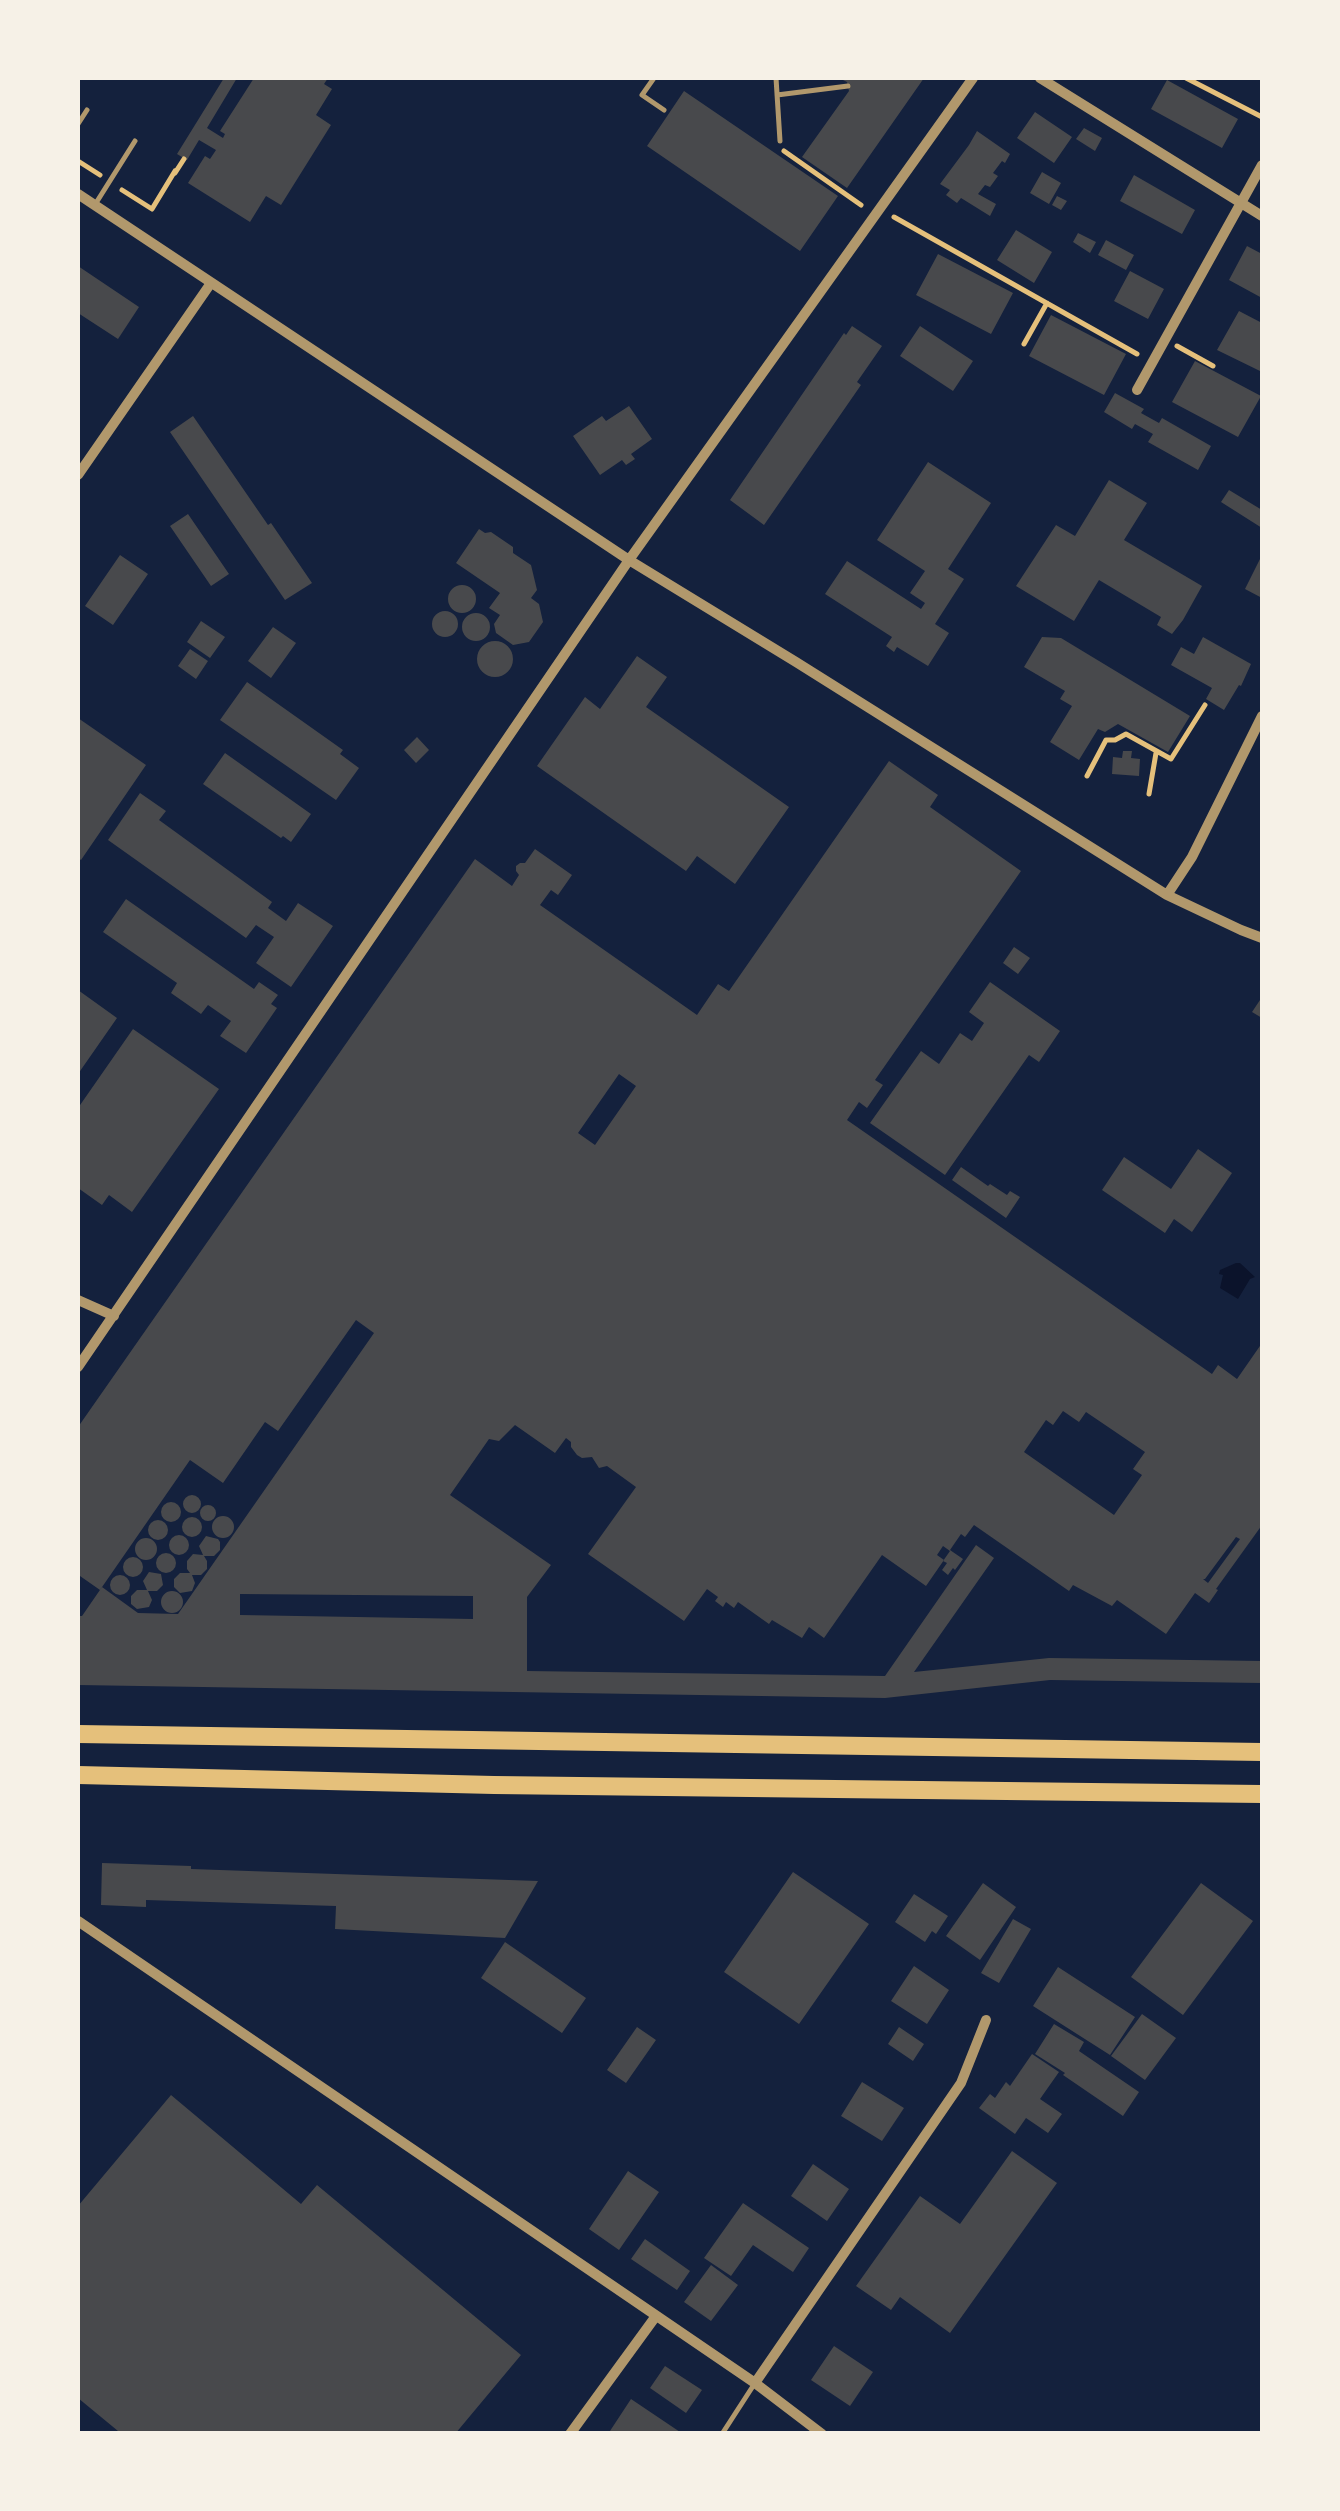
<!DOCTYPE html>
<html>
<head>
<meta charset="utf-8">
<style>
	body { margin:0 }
	#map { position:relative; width:1340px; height:2511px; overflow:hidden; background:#14213d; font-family:"Fira Sans",sans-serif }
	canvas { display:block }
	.frame { position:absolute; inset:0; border:80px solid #f6f1e7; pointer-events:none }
</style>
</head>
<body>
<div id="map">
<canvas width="1340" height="2511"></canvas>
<div class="frame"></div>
</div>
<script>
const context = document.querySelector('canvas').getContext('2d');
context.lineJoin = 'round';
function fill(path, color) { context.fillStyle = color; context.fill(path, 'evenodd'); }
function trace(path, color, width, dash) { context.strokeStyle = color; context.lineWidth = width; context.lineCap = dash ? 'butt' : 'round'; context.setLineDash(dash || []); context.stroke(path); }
fill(new Path2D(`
	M1236 1263H1240L1255 1277 1250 1279 1238 1299 1220 1288 1223 1275 1219 1274 1220 1270Z`), '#0b132b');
fill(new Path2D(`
	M224 78H237L207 128 223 138 225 134 220 131 254 78H328L324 84 332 89 316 115 331 125 281 205 266 196 250 222 188 183 205 156 210 159 216 150 199 140 187 160 177 154Z
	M839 78H924L847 188 802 157 849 91 847 82Z
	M1167 80 1238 119 1222 148 1151 109Z
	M684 91 838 196 800 251 647 146Z
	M1035 112 1072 137 1054 163 1017 138Z
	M1084 128 1102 138 1095 151 1076 139Z
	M977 131 1010 154 1005 163 1002 161 993 173 998 176 990 187 985 185 978 194 996 204 990 216 961 198 957 203 946 195 950 190 940 184 969 145Z
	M1042 172 1061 183 1049 204 1030 193Z
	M1134 175 1195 210 1182 234 1120 201Z
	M1057 196 1067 201 1061 210 1052 205Z
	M1016 230 1052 252 1034 283 997 260Z
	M1078 233 1096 242 1090 253 1073 242Z
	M1106 240 1134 255 1126 270 1098 255Z
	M1247 246 1262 254V298L1229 280Z
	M938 254 1013 293 991 334 916 295Z
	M78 266 139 307 118 339 78 313Z
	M1130 271 1164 289 1148 319 1114 301Z
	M1239 311 1262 323V366L1260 371 1217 350Z
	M1051 315 1126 354 1104 395 1029 356Z
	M852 326 882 346 857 382 861 385 764 525 730 500 844 333 846 335Z
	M920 326 973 361 953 391 900 356Z
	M1195 361 1261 396 1238 437 1172 402Z
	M1115 393 1144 409 1141 413 1159 423 1162 418 1211 446 1198 470 1148 442 1153 434 1135 424 1132 429 1104 412Z
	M629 406 652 439 631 454 635 459 626 465 622 460 600 475 573 436 602 416 606 421Z
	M193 416 268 525 271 523 312 583 285 600 170 432Z
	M928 462 991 503 948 569 964 579 935 624 949 633 928 666 897 647 894 652 886 646 892 637 825 594 847 561 921 609 925 603 910 593 925 571 877 540Z
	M1109 480 1147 503 1124 540 1202 586 1183 620 1172 634 1157 625 1161 617 1099 580 1074 621 1016 586 1056 525 1075 536Z
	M1229 490 1262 510V528L1221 502Z
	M188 514 229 574 211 586 170 526Z
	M479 529 485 533 491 532 513 547V553L531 565 537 590 531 598 539 604 543 622 529 642 513 645 496 633 494 624 500 615 489 608 500 593 456 563Z
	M120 555 148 574 113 625 85 606Z
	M1262 555V598L1245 589Z
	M448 599a14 14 0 1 1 28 0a14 14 0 1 1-28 0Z
	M432 624a13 13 0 1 1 26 0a13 13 0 1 1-26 0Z
	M462 627a14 14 0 1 1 28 0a14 14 0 1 1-28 0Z
	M201 621 225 637 210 658 187 642Z
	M273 627 296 643 271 678 248 661Z
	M1042 637 1061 638 1190 716 1168 752 1118 724 1105 732 1098 729 1079 760 1050 742 1072 706 1060 699 1065 691 1024 667Z
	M1203 637 1251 664 1241 686 1239 685 1224 710 1206 699 1212 688 1171 665 1181 647 1194 654Z
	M477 659a18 18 0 1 1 36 0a18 18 0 1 1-36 0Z
	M190 649 208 661 196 679 178 666Z
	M637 656 667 677 646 707 789 807 735 884 697 856 686 871 537 766 585 697 600 709Z
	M247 682 343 750 340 754 359 768 336 800 220 720Z
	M78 718 146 765 81 860 78 858Z
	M417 737 429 750 416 763 404 750Z
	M1123 751H1132L1131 758 1140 759 1139 776 1112 774 1113 757 1122 758Z
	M225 753 311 814 291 842 283 836 281 838 203 784Z
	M889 761 938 795 930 807 1021 871 875 1080 883 1085 867 1108 859 1102 847 1120 1212 1374 1218 1365 1237 1379 1262 1343V1525L1216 1589 1218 1590 1209 1603 1195 1593 1166 1634 1117 1600 1112 1606 1073 1585 1069 1591 974 1525 965 1537 961 1534 950 1550 963 1559 955 1570 953 1568 948 1575 942 1570 947 1563 943 1561 950 1551 943 1546 937 1555 944 1560 926 1586 882 1555 824 1638 809 1627 802 1638 772 1620 769 1624 738 1602 734 1608 726 1602 723 1607 715 1601 718 1597 707 1589 684 1621 588 1554 636 1487 607 1466 599 1468 592 1457 582 1458 577 1455 571 1447V1442L566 1438 555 1453 515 1425 499 1441 489 1439 450 1495 551 1565 527 1597V1671L885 1676 976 1545 994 1558 914 1672 1049 1658 1262 1661V1683L1050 1680 885 1698 78 1685V1616H82L102 1587 138 1613 178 1614 374 1333 356 1320 278 1431 265 1422 223 1483 190 1460 100 1590 80 1576 78 1580V1427L475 859 512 886 519 875 516 871V866L520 863H525L535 849 572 875 558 895 551 890 540 905 697 1015 718 984 729 991ZM619 1074 636 1086 595 1145 578 1133ZM1063 1411 1079 1422 1086 1412 1145 1452 1133 1469 1142 1475 1114 1515 1024 1452 1046 1420 1053 1425ZM1236 1537 1240 1539 1208 1583 1203 1579H1205ZM240 1594 473 1596V1619L240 1615Z
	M140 793 166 811 159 820 272 902 268 908 286 921 298 903 333 926 291 987 256 963 274 937 256 925 246 938 108 840Z
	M126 899 254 989 259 982 278 995 271 1004 277 1008 246 1053 220 1036 231 1021 208 1005 201 1014 171 993 177 983 103 932Z
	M1014 947 1030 958 1018 974 1003 963Z
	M990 982 1060 1031 1039 1062 1029 1055 945 1175 870 1123 921 1051 939 1064 960 1033 972 1041 984 1023 969 1012Z
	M78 990 117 1018 78 1074Z
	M1262 997V1018L1252 1012Z
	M133 1029 219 1089 132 1212 109 1195 102 1205 78 1188V1108Z
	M1198 1149 1232 1173 1192 1232 1174 1219 1165 1233 1102 1190 1124 1157 1171 1189Z
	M961 1167 988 1186 990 1184 1007 1195 1010 1191 1020 1197 1006 1218 952 1180Z
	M183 1504a9 9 0 1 1 18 0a9 9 0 1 1-18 0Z
	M161 1512a10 10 0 1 1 20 0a10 10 0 1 1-20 0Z
	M200 1513a8 8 0 1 1 16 0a8 8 0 1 1-16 0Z
	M212 1527a11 11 0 1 1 22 0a11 11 0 1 1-22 0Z
	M182 1527a10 10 0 1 1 20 0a10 10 0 1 1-20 0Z
	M148 1530a10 10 0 1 1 20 0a10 10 0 1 1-20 0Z
	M169 1545a10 10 0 1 1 20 0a10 10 0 1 1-20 0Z
	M206 1536 218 1539 220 1542V1550L214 1556H204L207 1561V1569L201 1575H192L195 1583 192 1591 180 1593 174 1587V1579L180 1573H190L187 1569V1561L193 1554 203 1555 199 1546Z
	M135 1549a11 11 0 1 1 22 0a11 11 0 1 1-22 0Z
	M156 1563a10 10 0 1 1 20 0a10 10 0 1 1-20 0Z
	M123 1567a10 10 0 1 1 20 0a10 10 0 1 1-20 0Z
	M149 1572 161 1574 163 1585 157 1591H148L152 1600 149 1607 137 1609 131 1604V1596L137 1590H147L143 1581Z
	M110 1585a10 10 0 1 1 20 0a10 10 0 1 1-20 0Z
	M161 1602a11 11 0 1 1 22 0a11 11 0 1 1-22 0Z
	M102 1863 191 1866V1869L538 1881 505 1938 335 1929 336 1906 146 1900V1907L101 1905Z
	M793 1872 869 1924 799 2024 724 1972Z
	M983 1883 1016 1907 980 1960 946 1936Z
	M1201 1883 1253 1921 1183 2015 1131 1977Z
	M914 1894 948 1916 936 1934 932 1931 925 1942 895 1922Z
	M1013 1919 1031 1929 999 1983 981 1973Z
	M505 1942 586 1998 562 2033 481 1978Z
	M914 1966 949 1990 927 2024 891 2001Z
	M1058 1967 1135 2017 1110 2055 1033 2006Z
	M1142 2014 1176 2038 1145 2080 1111 2056Z
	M1054 2024 1084 2042 1079 2051 1139 2092 1123 2116 1063 2075 1065 2073 1035 2054Z
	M637 2027 656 2040 626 2083 607 2070Z
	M899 2027 924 2044 913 2061 888 2044Z
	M1032 2054 1059 2072 1040 2099 1062 2114 1048 2133 1026 2118 1015 2134 979 2108 990 2094 995 2098 1006 2082 1010 2086Z
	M862 2082 904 2108 882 2141 841 2116Z
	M171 2095 301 2204 317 2185 521 2355 455 2434H116L118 2431 78 2398V2206Z
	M1012 2151 1057 2183 950 2333 900 2297 891 2310 856 2286 920 2196 960 2224Z
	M813 2164 849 2189 827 2221 791 2196Z
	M628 2171 659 2192 619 2250 589 2229Z
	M743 2203 809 2248 793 2272 753 2245 731 2276 704 2258Z
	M645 2239 690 2271 677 2290 631 2259Z
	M711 2265 738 2285 711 2321 684 2302Z
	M834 2346 873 2372 850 2406 811 2380Z
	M665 2366 702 2390 686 2413 650 2388Z
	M631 2399 683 2434H608Z`), '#48494c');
trace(new Path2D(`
	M1186 78 1262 117
	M784 151 861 205
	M78 161 100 175
	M175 173 184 159
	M122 190 152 209 175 171
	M894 217 1137 354
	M1024 344 1047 303
	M1177 346 1213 366
	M1087 776 1106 740H1115L1126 734 1171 759 1205 705
	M1149 794 1156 753`), '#e5c07b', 5);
trace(new Path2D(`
	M654 78 642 95 664 110
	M776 78 780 141
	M777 95 848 86
	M78 124 87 110
	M96 203 135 141
	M722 2434 755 2383`), '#b1986c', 5);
trace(new Path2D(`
	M1040 78 1262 216
	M78 194 629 560 796 662 1167 895 1241 930 1262 938
	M1137 390 1262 165
	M78 475 211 283
	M1167 895 1192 857 1262 716
	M78 1300 114 1316
	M78 1367 629 560 973 78
	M78 1921 755 2383 822 2434
	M755 2383 961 2083 986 2020
	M570 2434 656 2316`), '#b1986c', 10);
trace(new Path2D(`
	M78 1734 1262 1752
	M78 1775 494 1785 1262 1794`), '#e5c07b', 18);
</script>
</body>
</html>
